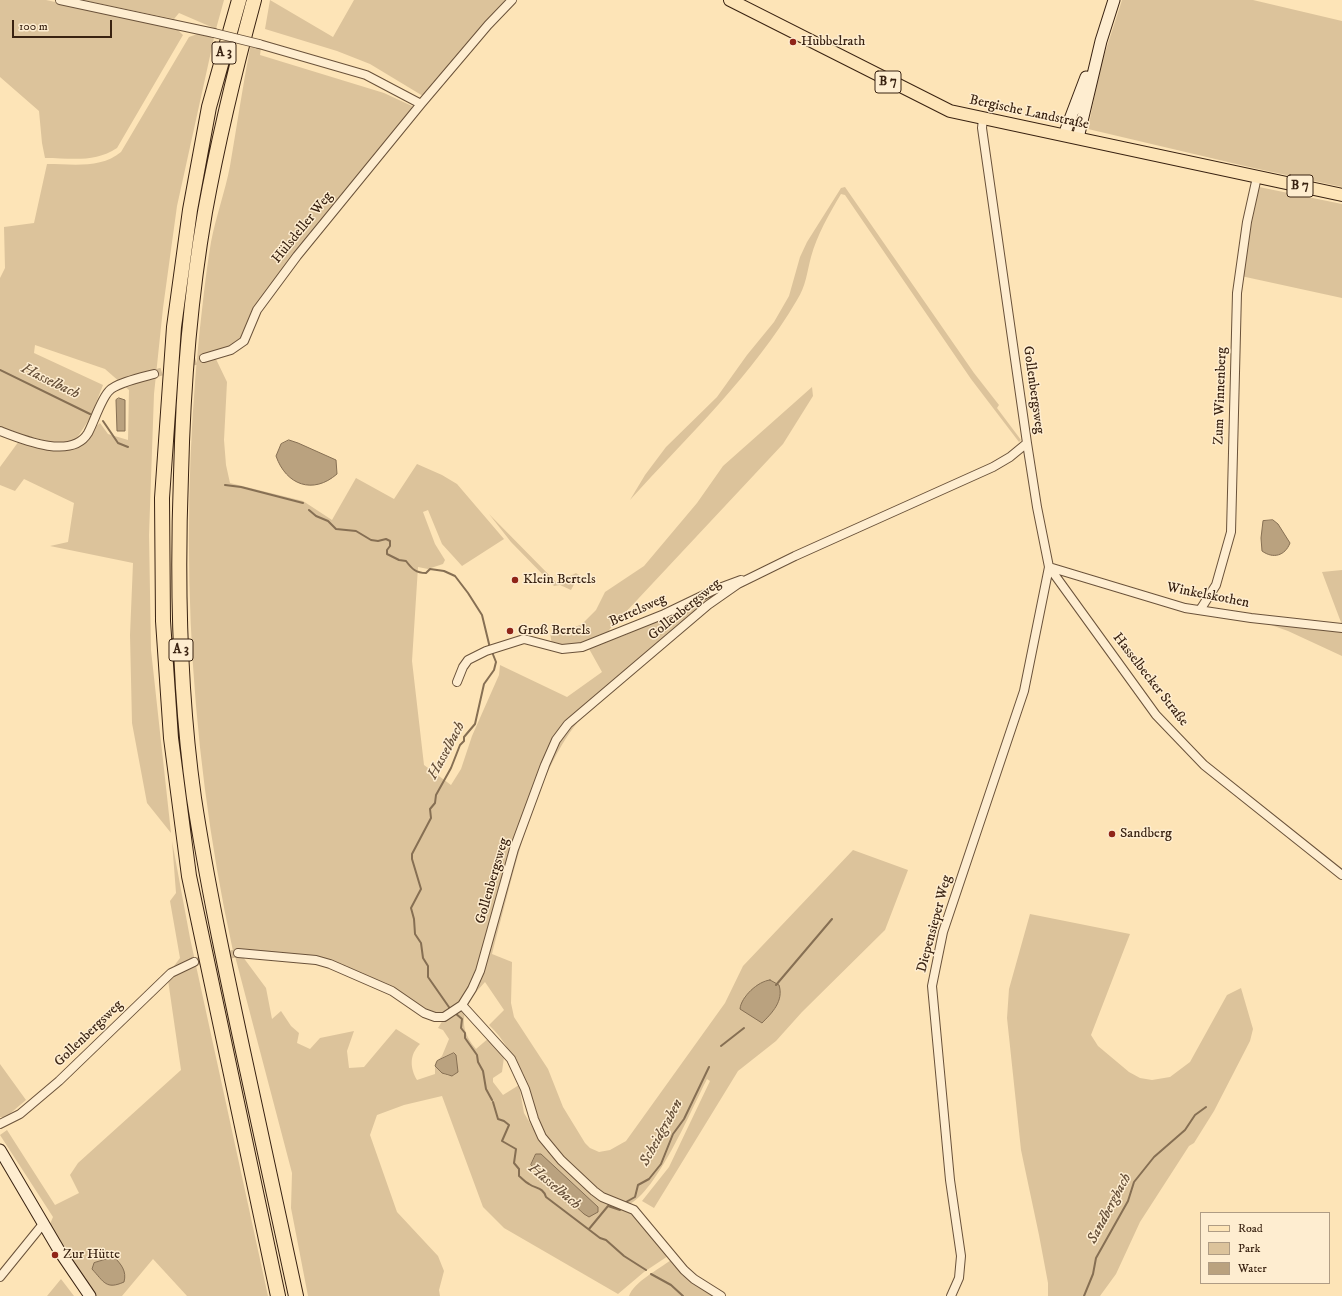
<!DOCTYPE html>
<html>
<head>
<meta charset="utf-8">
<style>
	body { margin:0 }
	#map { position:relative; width:1342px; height:1296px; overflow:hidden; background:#fde4b7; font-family:"IM FELL DW Pica",serif }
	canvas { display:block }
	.legend { position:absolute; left:1200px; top:1212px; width:130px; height:72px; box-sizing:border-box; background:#feedd0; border:1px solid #af9c84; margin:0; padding:5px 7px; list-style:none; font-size:12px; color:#392211 }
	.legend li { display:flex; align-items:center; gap:8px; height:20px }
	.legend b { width:20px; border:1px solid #af9c84 }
	.scale { position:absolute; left:12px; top:20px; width:100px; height:18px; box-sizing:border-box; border:2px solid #392211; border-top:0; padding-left:5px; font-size:12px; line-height:14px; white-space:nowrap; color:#392211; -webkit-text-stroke:3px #feedd0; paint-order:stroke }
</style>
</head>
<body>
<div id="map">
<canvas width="1342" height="1296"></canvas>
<ul class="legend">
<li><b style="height:5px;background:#fde4b7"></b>Road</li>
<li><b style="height:11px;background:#dcc39b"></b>Park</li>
<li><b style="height:11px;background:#baa27f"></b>Water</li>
</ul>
<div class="scale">100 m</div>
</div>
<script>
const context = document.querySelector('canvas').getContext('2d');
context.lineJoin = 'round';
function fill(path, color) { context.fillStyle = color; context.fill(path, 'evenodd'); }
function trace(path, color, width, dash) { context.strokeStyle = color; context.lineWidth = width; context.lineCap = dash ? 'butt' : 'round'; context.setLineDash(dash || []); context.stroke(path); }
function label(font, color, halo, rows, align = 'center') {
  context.font = font + ' "IM FELL DW Pica",serif'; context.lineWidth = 3; context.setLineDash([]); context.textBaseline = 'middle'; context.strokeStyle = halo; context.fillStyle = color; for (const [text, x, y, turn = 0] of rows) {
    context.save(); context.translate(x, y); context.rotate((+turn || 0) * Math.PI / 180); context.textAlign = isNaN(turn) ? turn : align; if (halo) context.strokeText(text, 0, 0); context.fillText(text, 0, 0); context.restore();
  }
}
fill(new Path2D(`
	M0 0H46L176 28 183 35 117 148C95 163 71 158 45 158L42 143 39 111 0 77Z
	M82 0H224L216 29 179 13 174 19Z
	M270 0 333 37 354 0H507L472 37 423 96 370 64 337 51 265 29Z
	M1122 0H1253L1342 21V187L1249 167 1088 129 1100 68Z
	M200 33 214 38 177 206 163 308 154 394 149 535 151 650 171 833 147 803 132 723 130 635 133 563 50 546 68 542 74 503 24 479 15 491 0 485V467L19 441C37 445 65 457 82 444 89 439 92 428 100 423L108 434 128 440 129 390 105 369 35 345 34 353 103 385 90 418 75 441 59 444 0 429V278L5 268 4 227 34 223 47 164C72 164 101 169 121 152L189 37Z
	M251 43 261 48 260 55 384 93 412 106 411 112 341 196 240 340 234 345 204 356 215 357 227 382 224 440 226 465 230 483 303 501 332 520 356 478 394 499 417 464 442 475 457 484 504 539 462 566 442 544 428 510 423 512 435 544 445 560 443 564 428 569 418 567 412 661 424 765 451 785 461 769 472 736 499 675 500 665 567 697 602 672 588 647 623 636 734 584 568 724 551 748 477 973 462 1002 440 1014 428 1011 394 988 329 960 233 951C186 735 177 512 204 292 206 276 208 259 211 242 216 216 225 192 230 166 237 125 243 84 251 43Z
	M845 187 974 373 999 405 997 408 1021 440 1019 442 971 379 845 195 841 194C829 214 817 235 811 257 807 272 806 286 797 300 754 374 687 437 630 500L645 475 666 447 717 397 747 355 774 322 789 296 800 257 807 242 841 188Z
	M1259 187 1342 204V298L1241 276Z
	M812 387 813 396 783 444 609 630 614 633 573 646 552 645 550 633 568 630 582 624 596 610 605 592 644 566 697 503 723 466Z
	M489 514 557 583 576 573 579 575 571 590 560 585 554 586 511 542Z
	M1342 570V625L1322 572Z
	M1257 620 1342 628V656L1288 631Z
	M583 716C533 771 512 882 492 954L512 962 511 1003 514 1017 548 1069 563 1107 585 1143 590 1148 599 1152 610 1150 626 1141 725 1003 743 966 853 850 908 870 885 930 802 1012 776 1041 738 1071 654 1208 642 1201 669 1167 710 1081 707 1079C692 1108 657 1192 628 1205 618 1201 607 1196 598 1190 584 1182 547 1142 540 1128 521 1091 522 1057 489 1025L504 1010 485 982 476 992H473L515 850 551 755 570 724ZM770 980 779 985 744 997 764 981Z
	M172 841 190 938 268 1296H187L153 1259 122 1296H96L80 1274 50 1224 53 1217 0 1135 7 1130 55 1205 79 1193 70 1175 78 1163 181 1070 168 980 178 974 174 966 180 958 170 901 176 893Z
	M1030 914 1130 934 1091 1035 1098 1046 1129 1072 1140 1078 1152 1080 1170 1077 1190 1062 1227 995 1241 988 1253 1029 1250 1041 1214 1111 1194 1143 1189 1146 1140 1222 1116 1274 1100 1296H1048V1283L1039 1235 1021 1150 1007 1018 1009 989Z
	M235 956 243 957 266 988 272 1019 281 1011 291 1026 299 1033 297 1043 310 1049 320 1038 354 1031 347 1051 349 1068 364 1067 396 1029 420 1044C409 1055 410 1068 417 1080L435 1074V1063L442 1056 449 1039 443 1030 438 1028 443 1020 466 1008C461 1025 465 1036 476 1049L490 1037 504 1057 502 1072 493 1078V1082L503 1095 519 1085 524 1113 546 1150 574 1174 636 1215 668 1256 644 1272 618 1294 504 1228 483 1207 442 1096 404 1105 377 1115 370 1135 397 1212 438 1256 444 1271 439 1290 440 1296H308L291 1208 292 1173ZM454 1053 455 1075C445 1078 440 1071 435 1064L437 1061Z
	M0 1064 26 1100 6 1117H0Z
	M671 1260 715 1296H629C634 1282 659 1269 671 1260Z
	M61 1279 74 1296H47Z`), '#dcc39b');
const water = new Path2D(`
	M119 398 125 400V431H117L116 400Z
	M289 440 298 443 336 460 337 474C313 495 286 485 276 456L281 444Z
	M1273 520 1278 524 1290 543C1285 556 1273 559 1262 551L1261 538 1263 521Z
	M770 980 779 985C784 1001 772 1013 762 1023L740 1009C741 997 758 981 770 980Z
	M454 1053 456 1055 458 1072 452 1076 442 1073 435 1066 437 1061Z
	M536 1154H541L598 1207V1212L589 1217 584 1214 531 1165Z
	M114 1257C121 1264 127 1271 124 1282 106 1290 104 1282 92 1269L94 1263Z`);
fill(water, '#baa27f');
trace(water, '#866f53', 1);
trace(new Path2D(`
	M0 370 90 414
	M103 421 118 443 128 447
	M225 485 241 487 303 503
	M309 510 316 516 328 521 336 529 356 531 371 540 378 541 386 539 390 541V546L387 550V554L399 560 406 561C412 569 416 573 426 573L430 569 444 571 455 576 468 593 482 615 490 648
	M776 985 832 919
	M451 1010 428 977V966L423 958 421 943 415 934 414 919 411 908 421 889 412 859V854L431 818 430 809 435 803 436 795 451 768 460 745 464 741V737L475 724 484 684 494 670 496 662 492 652
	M455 1013 462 1019 461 1028 465 1033V1038L477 1055 478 1062 483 1071 486 1089 492 1100
	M721 1046 744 1028
	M493 1102 498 1119 504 1121 509 1125 502 1141 516 1149 514 1163 519 1169V1176C522 1178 525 1182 529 1184 536 1189 543 1187 546 1197L600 1238 606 1240 624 1256 646 1270
	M626 1202 635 1197 638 1185 649 1179 661 1164 673 1134 684 1119 709 1067
	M589 1229 608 1206 620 1210
	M651 1274 671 1285 683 1296
	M1084 1296 1093 1274 1096 1258 1128 1201 1134 1182 1154 1157 1185 1130 1195 1115 1206 1107`), '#866f53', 2);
trace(new Path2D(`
	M154 374 204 358
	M194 962 238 953`), '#d6bd96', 8, [8, 4]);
const street = new Path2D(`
	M60 0 214 33
	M259 44 366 75 421 104
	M204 358 231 350 244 341 257 310 297 256 421 104 488 25 512 0
	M0 431C23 440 72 460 88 433 94 422 101 399 109 391 116 383 143 377 154 374
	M1027 443 1037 507 1049 567 1156 715 1204 765 1342 875
	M1049 567 1185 608 1251 618 1342 628
	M1200 610 1216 585 1231 532 1237 293 1247 222 1257 177
	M457 682 463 667 468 660 486 651 524 639 562 649 582 647 662 615 714 590 741 580
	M238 953 316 960 330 964 392 991 424 1013 435 1017H444L462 1005 472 989 480 971 514 849 545 765 556 740 568 724 708 605 738 584 795 556 993 467 1010 457 1027 443 982 128 983 119
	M462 1005 511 1059 525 1089 534 1119 542 1137 561 1160 594 1191 602 1197 634 1210 684 1270 694 1279 721 1296
	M0 1124 20 1114 59 1081 171 973 194 962
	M0 1277 43 1224
	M951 1296 959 1278 961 1256 950 1180 932 986 943 932 1024 691 1049 567`);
const secondary = new Path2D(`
	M1064 135 1086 77
	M1078 138 1101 41 1114 0
	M0 1150 60 1252 90 1296`);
const primary = new Path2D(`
	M730 0 950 111 1342 195`);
const highway = new Path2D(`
	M239 0 209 107 190 210 174 327 162 498 163 621 171 738 189 876 278 1296
	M254 0C235 70 218 141 205 212 190 299 183 387 181 475 177 583 179 691 194 798 207 883 225 967 243 1051 261 1132 278 1214 296 1296`);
trace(street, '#6a523a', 10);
trace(secondary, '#392211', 13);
trace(primary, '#392211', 14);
trace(highway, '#392211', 16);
trace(street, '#feedd0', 8);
trace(secondary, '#feedd0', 11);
trace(primary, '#fde4b7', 12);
trace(highway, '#fde4b7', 14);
const streetBridge = new Path2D(`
	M214 33 259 44`);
trace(streetBridge, '#6a523a', 10, []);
trace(streetBridge, '#feedd0', 8);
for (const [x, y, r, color] of [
	[793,42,4,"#8f2418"],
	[515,580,4,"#8f2418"],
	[510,631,4,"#8f2418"],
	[1112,834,4,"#8f2418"],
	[55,1255,4,"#8f2418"]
]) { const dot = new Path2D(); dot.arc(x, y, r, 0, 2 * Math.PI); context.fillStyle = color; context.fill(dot); trace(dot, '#feedd0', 1.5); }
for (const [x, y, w] of [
	[224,53,24],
	[888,82,26],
	[1300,186,26],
	[181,650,24]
]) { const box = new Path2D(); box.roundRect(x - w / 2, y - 11, w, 22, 3); context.fillStyle = '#feedd0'; context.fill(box); trace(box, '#392211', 1); }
label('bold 13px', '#392211', null, [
	["A 3",224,53],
	["B 7",888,82],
	["B 7",1300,186],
	["A 3",181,650]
]);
label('14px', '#392211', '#feedd0', [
	["Hubbelrath",801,42],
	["Klein Bertels",523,580],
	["Groß Bertels",518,631],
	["Sandberg",1120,834],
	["Zur Hütte",63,1255]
], 'left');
label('14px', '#392211', '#feedd0', [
	["Bergische Landstraße",1029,113,12],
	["Hülsdeller Weg",303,228,-51],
	["Gollenbergsweg",1033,390,82],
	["Zum Winnenberg",1221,396,-88],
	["Winkelskothen",1208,596,11],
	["Gollenbergsweg",685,610,-39],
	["Bertelsweg",638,611,-24],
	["Hasselbecker Straße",1150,680,52],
	["Gollenbergsweg",493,881,-74],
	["Diepensieper Weg",935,924,-75],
	["Gollenbergsweg",89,1034,-44]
]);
label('italic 15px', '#664f38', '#feedd0', [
	["Hasselbach",50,382,26],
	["Hasselbach",447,751,-62],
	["Scheidgraben",662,1133,-61],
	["Hasselbach",554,1187,40],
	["Sandbergbach",1110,1209,-62]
]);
</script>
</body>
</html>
